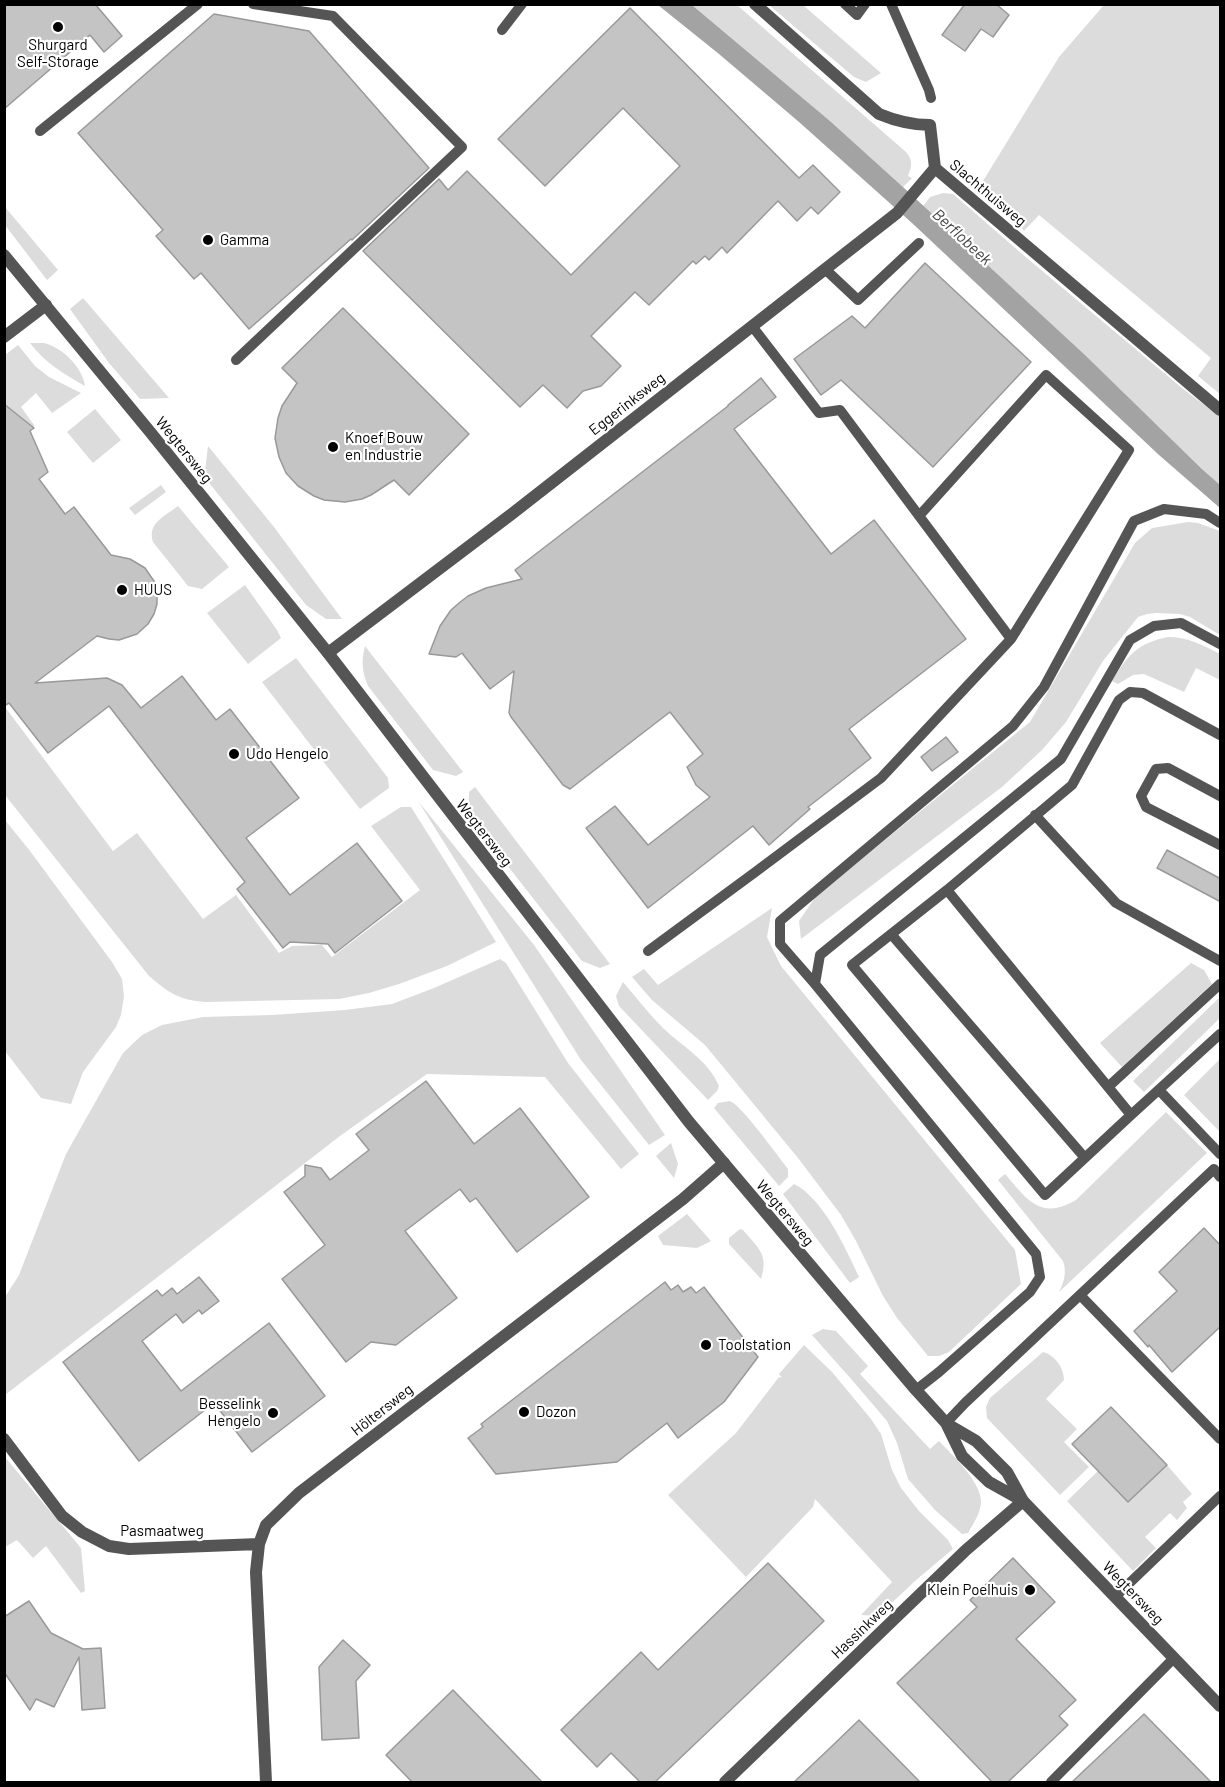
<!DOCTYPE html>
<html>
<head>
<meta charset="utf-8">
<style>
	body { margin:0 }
	#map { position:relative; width:1225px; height:1787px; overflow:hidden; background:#fff; font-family:Barlow,sans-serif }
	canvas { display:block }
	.frame { position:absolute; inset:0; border:6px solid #000; pointer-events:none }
</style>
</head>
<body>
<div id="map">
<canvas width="1225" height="1787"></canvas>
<div class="frame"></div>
</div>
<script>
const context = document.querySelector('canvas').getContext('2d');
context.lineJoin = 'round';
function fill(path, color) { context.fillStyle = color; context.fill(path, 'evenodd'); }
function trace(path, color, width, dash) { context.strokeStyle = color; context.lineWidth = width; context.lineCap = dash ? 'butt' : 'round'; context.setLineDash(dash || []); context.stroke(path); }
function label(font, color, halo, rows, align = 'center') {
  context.font = font + ' Barlow,sans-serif'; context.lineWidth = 4.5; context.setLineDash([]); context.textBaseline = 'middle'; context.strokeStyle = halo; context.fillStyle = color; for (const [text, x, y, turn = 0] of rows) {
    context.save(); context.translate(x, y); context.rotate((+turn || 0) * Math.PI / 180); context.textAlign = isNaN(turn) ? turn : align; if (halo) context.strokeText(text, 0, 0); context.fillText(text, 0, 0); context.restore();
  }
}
fill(new Path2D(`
	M692 5H737L906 152C913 160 912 166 908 176L912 178 903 187 830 121Z
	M769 5H803L881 73 866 82 854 77Z
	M1104 5H1220V394L1198 376 1211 358 1039 215 1024 231 983 181 1059 57Z
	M943 193 953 194 1028 259 1182 388 1220 417V485L1202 469 1084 354 923 206 930 197Z
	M5 207 58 270 47 280 5 225Z
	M83 298 169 398 140 399 109 363 70 309Z
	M30 343C34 343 40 343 44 343 62 347 83 368 85 386 64 374 45 363 30 343Z
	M18 345 35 366 49 377 81 393 52 413 36 393 21 407 34 425V428L12 411 5 416V355Z
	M95 409 121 440 93 463 67 432Z
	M208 446 274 527 342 619H326L306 605 210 484 205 471Z
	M161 485 166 492 135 515 129 508Z
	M178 506 229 567 202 589 188 586 153 542C147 523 165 516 178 506Z
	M1188 522 1198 523 1220 531V635L1190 617 1180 614 1156 613 1147 614 1138 617 1103 661 1066 722 1042 750 1002 787 801 939 799 921 816 896 1030 722 1135 543 1152 528Z
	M245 585 277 630 281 638 248 664 207 613Z
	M1168 637C1188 637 1203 645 1220 654V680L1196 668 1184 692 1144 674 1133 675 1118 684 1112 681C1127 656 1137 643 1168 637Z
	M365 646 463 772 456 776 433 770 368 686C362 672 361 661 365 646Z
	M296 658 388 778 389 788 360 809 262 682Z
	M5 707 113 851 137 833 203 919 236 895 279 953 292 946 322 945 332 957 420 890 371 826 401 807H411L496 942 447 966 399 984 369 993 339 999 205 1002C179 1000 169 993 149 976L5 795Z
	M475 787 610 964 600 968 582 961 468 815 469 792Z
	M418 801 534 945 665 1135 649 1145 581 1060Z
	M5 820 30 851 112 962 122 979 124 996 121 1015 116 1027 83 1072 71 1104 41 1098 5 1051Z
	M772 908 767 937 781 966 1015 1250 1021 1284 949 1352 939 1356H928L897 1318 883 1296 856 1241 841 1215 798 1158 705 1045 652 1000 632 977 644 969 658 985Z
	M500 959 506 963 568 1063 639 1154 621 1169 545 1077 427 1074 340 1136 5 1395V1297L19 1275 66 1154 123 1053 142 1035 162 1025 203 1017 272 1015 345 1010 392 1004 434 988Z
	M1191 963 1204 970 1212 984 1122 1067 1100 1043Z
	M623 982C636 997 649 1014 663 1028 682 1046 709 1061 719 1086L717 1091 708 1100 619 1006 616 996Z
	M1220 997V1018L1144 1092 1133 1081Z
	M1220 1059V1132L1184 1095Z
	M730 1101C743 1107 777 1155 788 1169V1177L779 1186 714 1108 718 1103Z
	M1166 1112 1207 1153 1059 1292C1064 1282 1067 1272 1063 1261L998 1180 1005 1174C1027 1199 1040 1221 1076 1200Z
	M671 1143 678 1164 674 1178 656 1156Z
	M794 1184C823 1198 846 1249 859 1277L850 1283 783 1194Z
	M687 1214 711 1241 697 1248 663 1245 658 1236Z
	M740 1229 743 1230C758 1248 769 1254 761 1279L729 1244V1238Z
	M823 1329 836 1331 868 1366 860 1374 930 1449 939 1441C952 1455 982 1482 981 1503 980 1514 973 1524 968 1533L962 1534 935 1510 908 1479 897 1443 887 1421 852 1380 812 1335Z
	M804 1345 832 1372 871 1419 881 1434 892 1470 901 1488 919 1511 948 1540 953 1549 915 1581 878 1616 861 1615 892 1582 815 1499 813 1507 746 1577 668 1495 736 1433 779 1377 782 1378 779 1374Z
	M1043 1352C1055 1355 1064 1368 1064 1380L1046 1399 1077 1429 1064 1442 1089 1467 1060 1495 987 1418 986 1407 990 1398Z
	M4 1456 81 1548 85 1591 81 1593 46 1546 33 1558 17 1540 5 1547Z
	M1167 1465 1192 1494 1183 1502 1187 1508 1177 1520 1170 1513 1145 1537 1156 1548 1133 1571 1067 1501 1098 1471 1128 1502Z`), '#dcdcdc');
fill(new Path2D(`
	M658 5H692L830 121 903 187 1084 354 1202 469 1220 485V508L1159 455 912 223 799 122 719 54Z`), '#a3a3a3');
const building = new Path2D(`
	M4 4H95L122 36 104 52 90 35 4 109Z
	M965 4H996L1009 15 993 37 981 29 965 51 942 35Z
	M630 8 799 178 813 165 840 192 818 214 811 207 797 221 778 201 727 253 722 247 709 260 705 256 696 264 693 261 649 305 635 292 591 336 621 366 601 386 583 391 567 408 543 385 520 407 363 251 439 179 448 190 467 171 571 275 680 166 623 108 545 186 498 139Z
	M214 14 309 31 429 168 352 240 351 239 249 329 201 273 194 279 156 236 163 230 78 133Z
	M925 263 1031 362 933 467 841 380 821 395 794 359 852 316 865 328Z
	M343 308 469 434 409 495 394 480 371 495 362 499 345 502 324 500 314 496 298 486 286 473 279 457 275 438 278 418 282 406 297 383 282 368Z
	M761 378 776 397 734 429 831 554 874 520 966 639 849 729 871 758 808 807 810 809 769 845 753 826 648 908 586 828 615 806 648 845 710 797 696 785 687 767 703 754 670 712 570 789 563 785 511 717 509 713 514 671 490 689 462 653 456 657 429 654 440 626 451 610 459 603 468 596 486 588 522 579 515 570 728 406V405Z
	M4 404 34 428 30 431 48 472 39 479 65 514 74 507 111 555 130 559 145 568 154 581 157 594V604L154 614 148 624 137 634 119 640 109 639 97 636 35 683 107 678 122 685 141 708 182 676 216 720 230 709 299 798 246 838 290 895 357 843 402 901 335 953 328 944 290 942 283 948 237 889 245 882 109 706 48 753 9 703 4 706Z
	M946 737 958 752 932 771 921 757Z
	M1167 850 1221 879V902L1157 868Z
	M426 1081 474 1144 520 1108 589 1197 517 1252 476 1198 470 1202 460 1189 405 1231 457 1298 396 1345 371 1342 346 1362 282 1279 325 1245 284 1192 305 1176V1165L321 1168 330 1180 369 1150 356 1134Z
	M1204 1228 1221 1246V1326L1172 1372 1149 1345 1148 1347 1134 1331 1177 1291 1159 1272Z
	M199 1277 219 1301 202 1314 199 1310 183 1323 176 1314 142 1341 181 1391 269 1323 325 1396 252 1452 214 1403 139 1461 63 1362 157 1290 162 1296 172 1288 177 1294Z
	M665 1282 671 1290 678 1285 683 1292 691 1287 696 1293 704 1287 758 1357 724 1402 678 1438 667 1423 617 1462 496 1474 468 1438 483 1427 481 1424Z
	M1111 1407 1167 1465 1128 1502 1072 1444Z
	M1013 1558 1055 1602 1016 1639 1076 1700 1059 1716 1068 1725 1008 1782H992L897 1683 977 1607 970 1600Z
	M768 1563 824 1621 655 1782H640L611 1753 597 1767 561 1730 641 1652 658 1670Z
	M29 1601 51 1633 83 1649 101 1648 105 1708 82 1710 79 1657 54 1707 36 1699 30 1710 4 1672V1617Z
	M343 1640 370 1665 356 1681 359 1738 322 1740 319 1667Z
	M453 1690 542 1782H412L386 1755Z
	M1144 1714 1211 1782H1072Z
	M859 1720 920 1782H794L830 1748Z`);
fill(building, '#c4c4c4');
trace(building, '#999', 1.5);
trace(new Path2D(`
	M845 4 857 15 865 4
	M891 4 929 90 931 98
	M502 30 522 4
	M40 131 198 4
	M825 269 858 300 919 243
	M236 360 462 147 333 16 253 4
	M919 516 1046 375 1129 450 1011 639
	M1220 735 1143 693 1130 692 1119 700 1072 785 947 890 1131 1115 1220 1034
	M1220 796 1168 768 1156 769 1141 796 1146 807 1220 845
	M1035 815 1116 903 1220 961
	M947 890 852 965 1045 1195 1131 1115
	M891 934 1085 1158
	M648 951 754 873 881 778 1011 639 840 410 819 413 752 326
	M815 984 820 955 1061 759 1130 640 1154 626 1181 623 1220 644
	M1108 1087 1220 984
	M1159 1090 1220 1154
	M1080 1295 1220 1439
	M916 1390 939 1372 1030 1292 1040 1277 1036 1254 815 984 780 944V921L1013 726 1044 687 1134 521 1164 509 1206 514 1220 523
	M946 1423 965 1403 1214 1169 1220 1177
	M1115 1597 1220 1496
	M1051 1782 1174 1658`), '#555', 10);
trace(new Path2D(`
	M755 4 879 114C896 121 911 125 930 125L935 168 1220 410
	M4 337 46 305
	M328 653 513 513 897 213 935 168
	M4 1439 62 1516 82 1532 109 1546 129 1549 259 1544
	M266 1782 256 1572 259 1544 266 1525 299 1493 683 1199 724 1163
	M725 1782 966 1550 1023 1501`), '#555', 12);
trace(new Path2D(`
	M4 255 151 433 328 653 689 1122 916 1390 946 1423 962 1456 989 1482 1023 1501
	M947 1424 976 1441 1007 1472 1023 1501 1220 1706`), '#555', 12);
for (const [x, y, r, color] of [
	[58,27,6,"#000"],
	[208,240,6,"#000"],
	[333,447,6,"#000"],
	[122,590,6,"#000"],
	[234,754,6,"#000"],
	[706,1345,6,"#000"],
	[524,1412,6,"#000"],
	[273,1413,6,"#000"],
	[1030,1590,6,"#000"]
]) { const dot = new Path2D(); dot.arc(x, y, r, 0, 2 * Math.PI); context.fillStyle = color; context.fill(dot); trace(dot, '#fff', 2); }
label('15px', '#000', '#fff', [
	["Shurgard",58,45,"center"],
	["Self-Storage",58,62,"center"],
	["Gamma",220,240],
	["Knoef Bouw",345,438],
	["en Industrie",345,455],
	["HUUS",134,590],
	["Udo Hengelo",246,754],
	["Toolstation",718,1345],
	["Besselink",261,1404,"right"],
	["Hengelo",261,1421,"right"],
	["Dozon",536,1412],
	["Klein Poelhuis",1018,1590,"right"]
], 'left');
label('15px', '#000', '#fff', [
	["Slachthuisweg",988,193,40],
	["Eggerinksweg",627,404,-38],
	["Wegtersweg",184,450,51],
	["Wegtersweg",484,833,52],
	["Wegtersweg",785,1213,50],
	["Höltersweg",382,1410,-38],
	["Pasmaatweg",162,1531],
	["Wegtersweg",1133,1593,46],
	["Hassinkweg",862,1629,-44]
]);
label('italic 16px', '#444', '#fff', [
	["Berflobeek",962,237,43]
]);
</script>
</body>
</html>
